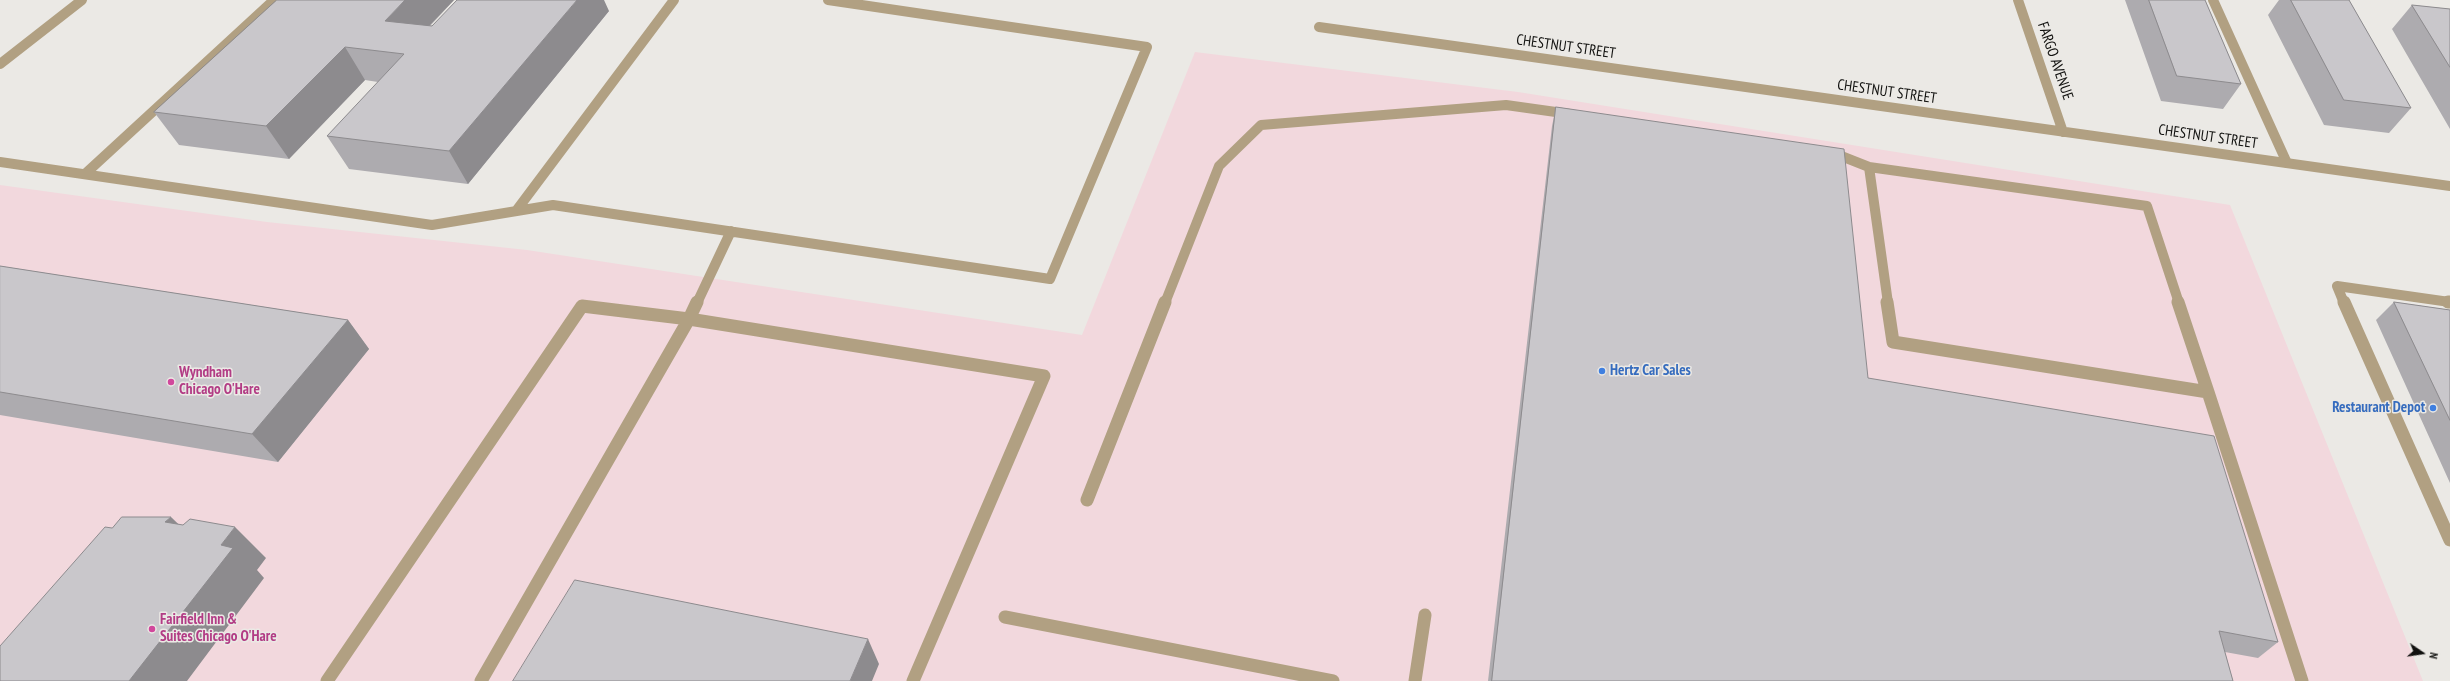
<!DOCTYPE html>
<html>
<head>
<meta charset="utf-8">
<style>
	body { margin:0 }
	#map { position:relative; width:2450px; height:681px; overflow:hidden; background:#ebe9e5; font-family:"PT Sans Narrow",sans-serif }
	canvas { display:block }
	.north { position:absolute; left:2402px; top:633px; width:40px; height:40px; -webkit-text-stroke:3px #ebe9e5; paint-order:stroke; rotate:103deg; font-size:11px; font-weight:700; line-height:16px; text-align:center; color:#11110f }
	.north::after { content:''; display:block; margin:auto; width:14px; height:18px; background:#11110f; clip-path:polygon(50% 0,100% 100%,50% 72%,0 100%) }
</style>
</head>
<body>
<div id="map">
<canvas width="2450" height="681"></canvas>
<div class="north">N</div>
</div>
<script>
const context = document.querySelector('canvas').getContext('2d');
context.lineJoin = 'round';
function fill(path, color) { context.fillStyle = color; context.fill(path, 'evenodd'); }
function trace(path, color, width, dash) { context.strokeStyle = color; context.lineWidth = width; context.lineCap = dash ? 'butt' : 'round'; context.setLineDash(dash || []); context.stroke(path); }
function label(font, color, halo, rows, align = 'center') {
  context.font = font + ' "PT Sans Narrow",sans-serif'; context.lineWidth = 3; context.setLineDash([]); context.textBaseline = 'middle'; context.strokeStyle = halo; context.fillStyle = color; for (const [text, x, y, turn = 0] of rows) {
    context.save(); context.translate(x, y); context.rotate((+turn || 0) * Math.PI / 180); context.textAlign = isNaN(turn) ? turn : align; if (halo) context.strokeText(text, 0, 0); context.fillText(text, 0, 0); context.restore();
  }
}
fill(new Path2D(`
	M1195 52 1518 92 2230 205 2423 681H0V185L267 222 527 250 1082 335Z`), '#f2d8dd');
trace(new Path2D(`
	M2213 0 2287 163
	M0 64 82 0
	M1831 152 1869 167
	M0 162 432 225 553 205 1050 279 1147 47 828 0
	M85 174 274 0
	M516 211 674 0
	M697 303 731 231
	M1165 303 1219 166 1261 125 1506 105 1570 114
	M1888 303 1869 167 2147 206 2179 303
	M2344 303 2337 286 2450 302`), '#b1a082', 10);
trace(new Path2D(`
	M697 302 689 319 1044 376 913 681
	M1887 302 1893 342 2208 392
	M2178 302 2208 392
	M2344 302 2450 540
	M2448 302H2450
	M2208 392 2302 681
	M1087 500 1165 302
	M1005 617 1333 681
	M327 681 582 306 689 319 481 681
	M1415 681 1425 615`), '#b1a082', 13);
trace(new Path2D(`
	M2018 0 2063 132
	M1319 27 2450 186`), '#b1a082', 10);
fill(new Path2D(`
	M454 0 430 26 609 11 468 184 349 169 327 136 378 82 365 80 289 159 179 145 154 112Z
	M2125 0H2205L2241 84 2223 109 2161 101Z
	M2279 0H2349L2411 108 2389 133 2324 125 2268 15Z
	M2412 5 2450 9V129L2392 29Z
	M1556 107 1868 378 2278 642 2258 658 2225 652 2233 681H1488L1552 126Z
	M0 266 348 320 369 349 278 462 0 415Z
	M2394 302 2450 310V483L2376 320Z`), '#adabaf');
fill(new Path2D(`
	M405 0H454L403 53 385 21Z
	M577 0H604L609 11 468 184 449 151Z
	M345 47 365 80 289 159 266 126Z
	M348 320 369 349 278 462 252 434Z
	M171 517 203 548 165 522Z
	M235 527 266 558 257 570 264 578 187 681H129L221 545Z
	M868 639 879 664 872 681H850Z`), '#8d8b8e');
const building = new Path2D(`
	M277 0H405L385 21 432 26 457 0H577L449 151 327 136 404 54 345 47 266 126 154 112Z
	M2149 0H2205L2241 84 2177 76Z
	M2291 0H2349L2411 108 2344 100Z
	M2412 5 2450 9V67Z
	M1556 107 1844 149 1868 378 2214 436 2278 642 2219 631 2233 681H1492Z
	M0 266 348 320 252 434 0 392Z
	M2394 302 2450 310V420Z
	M122 517H171L165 522 183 525 190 519 235 527 221 545 233 548 129 681H0V646L105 527 112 528Z
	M575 580 868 639 850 681H513Z`);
fill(building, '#c9c7cb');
trace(building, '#8d8b8e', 1);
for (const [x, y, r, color] of [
	[1602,371,4,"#3f7fe0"],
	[171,382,4,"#d1479c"],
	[2433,408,4,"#3f7fe0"],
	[152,629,4,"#d1479c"]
]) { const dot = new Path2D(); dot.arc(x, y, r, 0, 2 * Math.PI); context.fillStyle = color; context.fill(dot); trace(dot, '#ebe9e5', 1.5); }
label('15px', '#11110f', '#ebe9e5', [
	["CHESTNUT STREET",1566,47,8],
	["FARGO AVENUE",2055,61,71],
	["CHESTNUT STREET",1887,92,8],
	["CHESTNUT STREET",2208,137,8]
]);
label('bold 15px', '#366cbe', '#ebe9e5', [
	["Hertz Car Sales",1610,371],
	["Restaurant Depot",2425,408,"right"]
], 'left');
label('bold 15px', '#b23c85', '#ebe9e5', [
	["Wyndham",179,373],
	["Chicago O'Hare",179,390],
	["Fairfield Inn &",160,620],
	["Suites Chicago O'Hare",160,637]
], 'left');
</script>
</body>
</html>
